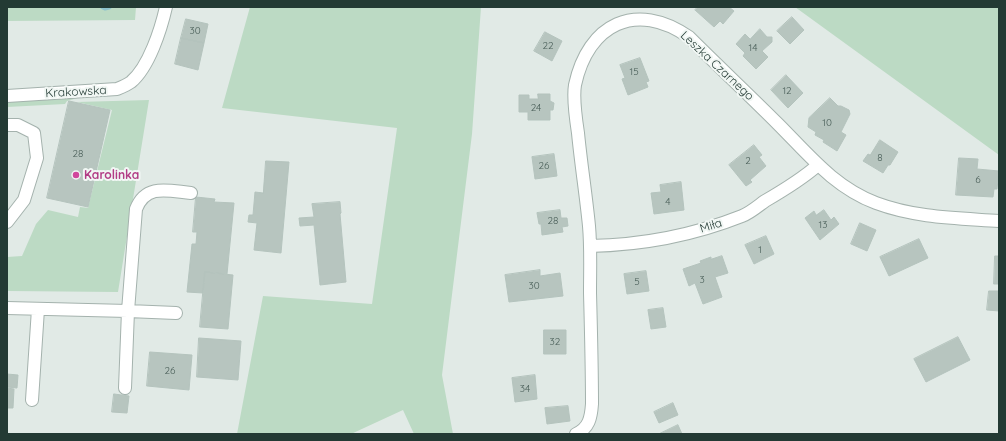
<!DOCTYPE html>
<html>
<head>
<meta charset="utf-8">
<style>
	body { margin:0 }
	#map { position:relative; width:1006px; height:441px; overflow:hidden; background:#e1eae6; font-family:Quicksand,sans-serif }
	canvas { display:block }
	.frame { position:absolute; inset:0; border:8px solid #233a34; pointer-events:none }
</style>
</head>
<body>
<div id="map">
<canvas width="1006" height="441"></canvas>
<div class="frame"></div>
</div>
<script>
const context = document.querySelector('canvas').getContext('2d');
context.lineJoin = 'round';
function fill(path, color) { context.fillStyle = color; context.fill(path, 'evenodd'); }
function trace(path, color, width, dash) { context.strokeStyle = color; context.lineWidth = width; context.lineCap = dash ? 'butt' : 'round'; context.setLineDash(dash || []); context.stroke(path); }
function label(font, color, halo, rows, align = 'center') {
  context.font = font + ' Quicksand,sans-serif'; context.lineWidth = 4; context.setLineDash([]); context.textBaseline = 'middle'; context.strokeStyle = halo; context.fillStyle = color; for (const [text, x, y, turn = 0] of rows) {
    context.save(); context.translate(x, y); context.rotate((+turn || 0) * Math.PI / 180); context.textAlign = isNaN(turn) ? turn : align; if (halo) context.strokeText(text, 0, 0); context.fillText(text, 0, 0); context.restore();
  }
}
fill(new Path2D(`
	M7 7H136L135 20 7 21Z
	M250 7H481L472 134 442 375 453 434H414L403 410 351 434H237L263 296 372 304 397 128 222 108Z
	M795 7H999V155Z
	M81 97 67 101 65 104 7 107V100Z
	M149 100 118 292 8 291 7 257 22 256 36 224 48 210 78 217 80 207 88 208 112 110 77 102Z`), '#bcdac4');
trace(new Path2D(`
	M103 7 105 8 109 7`), '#8dc2cb', 5);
const building = new Path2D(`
	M698 7H729L734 11 723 24 720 21 714 27 695 10Z
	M792 17 804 30 790 44 777 31Z
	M186 19 208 24 204 43 181 38Z
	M760 29 767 37H772V42L762 51 768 57 756 69 743 56 745 53 736 44 745 34 750 39Z
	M545 32 562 41 552 61 534 51Z
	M181 38 204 43 198 70 175 64Z
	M640 58 649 81 646 82 648 87 628 95 622 79 625 78 620 65Z
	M786 75 803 93 788 108 771 90Z
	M538 94H550V101L554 103 553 110H550V120H528V112H519V95H529V99H538Z
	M830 98 838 106H841L849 110 850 114 841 132 846 135 837 151 823 142 824 140 815 135 816 132 808 127 809 118Z
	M69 101 110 110 88 207 47 198Z
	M880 140 898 152 890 165H888L883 173 863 161 868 154 870 155Z
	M754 145 762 155 759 157 766 166 750 180 752 182 746 186 729 165Z
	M554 154 557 176 535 179 532 157Z
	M959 158 978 159 977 169 999 171 997 189H994L993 197 956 195Z
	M266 161 289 162 281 253 254 250 257 223 248 222 249 215H253L255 192 263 193Z
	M681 182 684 210 654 214 651 193 661 192 660 185Z
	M196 197 215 199 214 202 234 203 227 274 205 272 203 293 187 292 192 244H196L197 232H193Z
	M340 202 341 213 340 214 346 282 320 285 314 225 300 226 299 218 314 217 312 204Z
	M560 210 561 218H567L568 226 562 227 563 232 542 235 541 224H539L537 213Z
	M824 210 831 220 834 217 839 224 820 240 805 218 814 211 816 215Z
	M860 223 876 230 867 251 851 244Z
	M766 236 774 254 754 264 745 245Z
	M919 239 928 258 889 276 880 257Z
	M722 256 728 273 715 277 722 297 703 304 695 283 689 286 683 269 701 263 700 261 711 257V259Z
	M995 256H999V284H994Z
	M540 270V276L560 273 563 296 509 302 505 275Z
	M646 271 649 291 627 294 624 274Z
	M205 272 233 275 228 329 200 327Z
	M989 291H999V311L987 310Z
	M663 308 666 327 651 329 648 310Z
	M544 330H566V354H544Z
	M958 337 970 360 926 382 914 359Z
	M199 338 241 341 238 380 197 377Z
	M150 352 192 355 189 390 147 386Z
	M7 374 18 375 17 388 7 387Z
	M535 375 537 399 515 402 512 378Z
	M7 388 14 389 13 408H7Z
	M114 394 129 396 127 413 112 412Z
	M673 403 678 415 659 423 654 412Z
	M568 406 570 421 547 424 545 408Z
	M678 425 682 434H659Z`);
fill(building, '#b7c5bf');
trace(building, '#b4c3bd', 1);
const minor = new Path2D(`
	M7 96 117 89C122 87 127 85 131 82 149 67 161 29 166 7
	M7 125H18L34 133 37 158 24 200 7 222
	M590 246C641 245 694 235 742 216 750 213 758 206 765 201 784 190 802 179 818 165
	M7 308 128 311 176 313
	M125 388 128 311 136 209C146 183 169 191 191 193
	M32 400 38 309
	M576 434C589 428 591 418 592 404 592 367 591 330 590 293 590 270 591 248 589 226 586 195 581 164 578 133 576 120 573 97 575 85 588 24 636 0 689 37 718 66 749 95 778 124 809 155 834 187 876 203 916 218 958 218 999 221`);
trace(minor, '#a4b2ad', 14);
trace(new Path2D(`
	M998 53H999`), '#84ac9f', 2.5, [2, 3]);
trace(minor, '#fff', 12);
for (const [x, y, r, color] of [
	[76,175,4,"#d1479c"]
]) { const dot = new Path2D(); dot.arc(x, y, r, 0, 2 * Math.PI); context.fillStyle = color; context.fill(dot); trace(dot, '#f1f7f4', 1.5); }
label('10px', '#485d57', null, [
	["30",195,31],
	["22",548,46],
	["14",753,48],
	["15",634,72],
	["12",787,91],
	["24",536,108],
	["10",827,123],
	["28",78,154],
	["8",880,158],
	["2",748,161],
	["26",544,166],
	["6",978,180],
	["4",668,202],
	["28",553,221],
	["13",823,225],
	["1",760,250],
	["3",702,280],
	["5",637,282],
	["30",534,286],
	["32",555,342],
	["26",170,371],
	["34",525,389]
]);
label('12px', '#233a34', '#f1f7f4', [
	["Leszka Czarnego",717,66,43],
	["Krakowska",76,92,-3],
	["Miła",711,226,-17]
]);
label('bold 12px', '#b23c85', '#f1f7f4', [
	["Karolinka",84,175]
], 'left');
</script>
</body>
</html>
